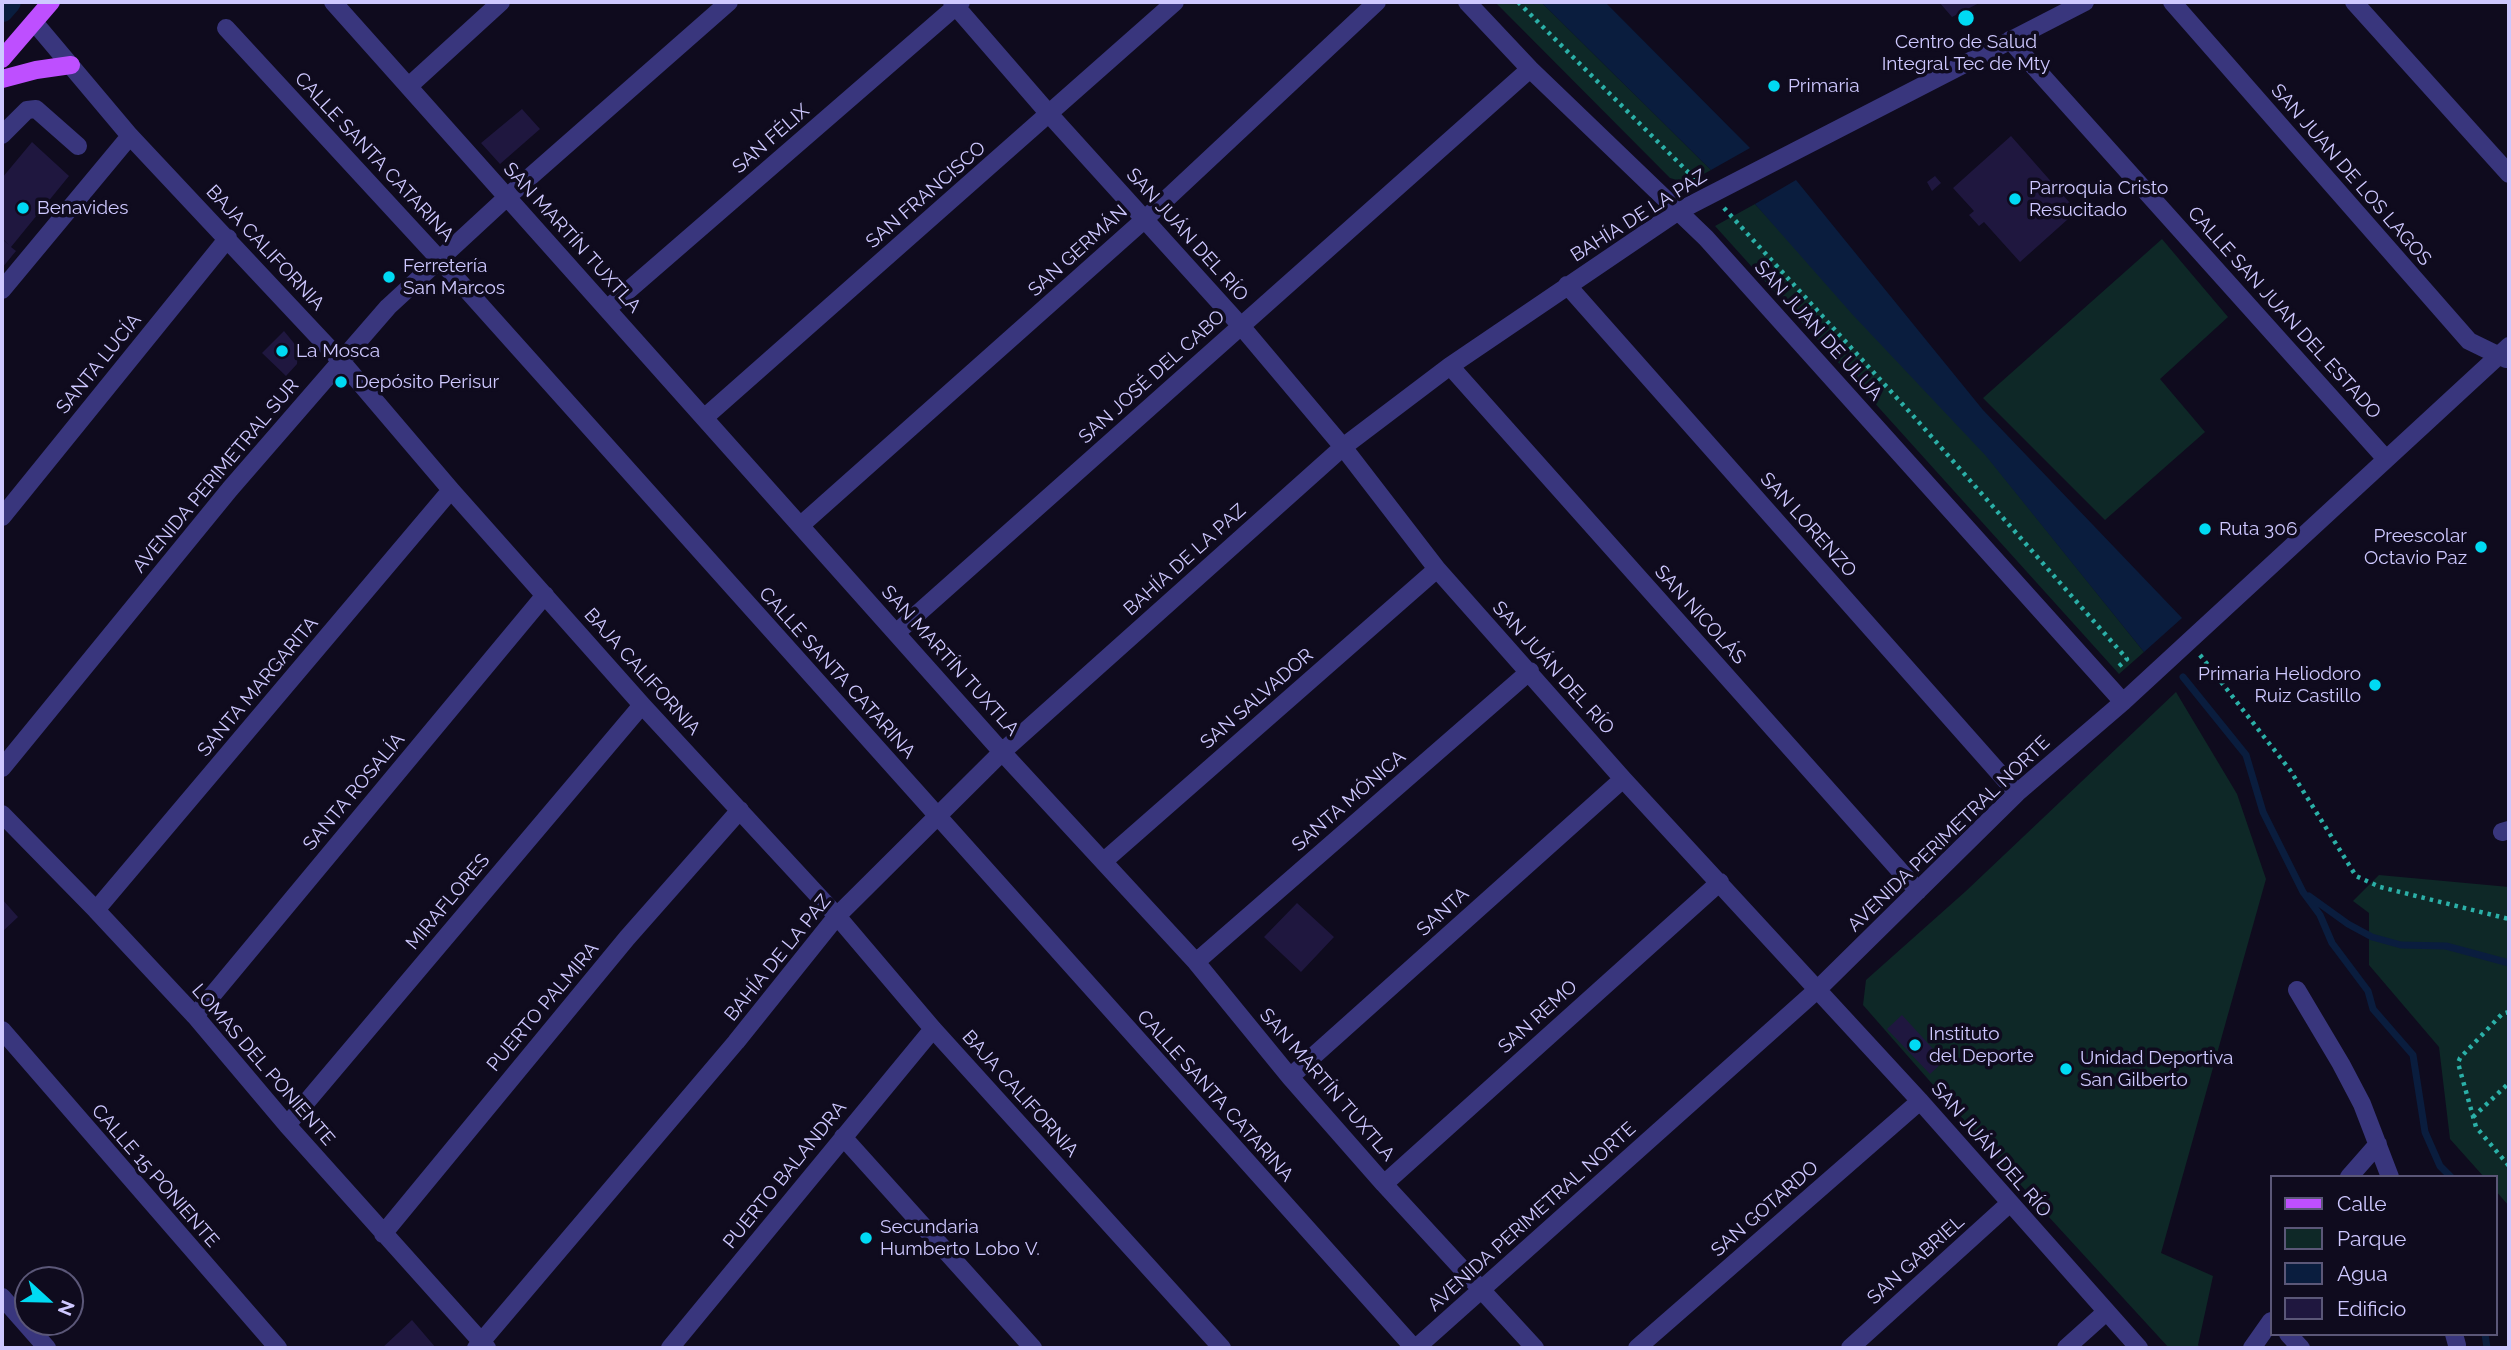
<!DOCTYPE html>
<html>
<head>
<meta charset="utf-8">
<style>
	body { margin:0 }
	#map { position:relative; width:2511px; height:1350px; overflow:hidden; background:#0f0b1e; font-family:Raleway,sans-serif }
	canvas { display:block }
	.frame { position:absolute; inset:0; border:4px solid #cec8ff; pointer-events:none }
	.legend { position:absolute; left:2270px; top:1175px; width:228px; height:161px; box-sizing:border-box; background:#0f0b1e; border:2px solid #5b5778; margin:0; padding:9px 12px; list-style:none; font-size:21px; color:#cec8ff }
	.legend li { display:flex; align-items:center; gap:14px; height:35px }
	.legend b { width:35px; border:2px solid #5b5778 }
	.north { position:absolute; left:14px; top:1266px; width:70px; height:70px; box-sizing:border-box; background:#0f0b1e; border:2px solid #5b5778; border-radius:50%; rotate:112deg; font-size:19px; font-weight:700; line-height:28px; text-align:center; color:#cec8ff }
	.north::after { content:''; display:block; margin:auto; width:24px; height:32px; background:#00daf3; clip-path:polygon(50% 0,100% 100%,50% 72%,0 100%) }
</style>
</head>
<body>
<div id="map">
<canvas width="2511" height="1350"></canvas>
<div class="frame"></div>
<ul class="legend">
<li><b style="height:9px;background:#be4fff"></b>Calle</li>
<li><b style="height:19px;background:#0e2827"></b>Parque</li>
<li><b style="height:19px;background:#0a1d3e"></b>Agua</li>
<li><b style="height:19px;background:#1f173f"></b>Edificio</li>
</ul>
<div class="north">N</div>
</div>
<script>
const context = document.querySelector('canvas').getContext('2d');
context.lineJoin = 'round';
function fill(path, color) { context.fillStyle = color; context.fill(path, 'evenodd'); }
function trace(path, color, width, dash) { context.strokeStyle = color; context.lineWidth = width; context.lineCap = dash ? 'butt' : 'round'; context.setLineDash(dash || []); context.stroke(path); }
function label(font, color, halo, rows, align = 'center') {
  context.font = font + ' Raleway,sans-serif'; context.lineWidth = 7; context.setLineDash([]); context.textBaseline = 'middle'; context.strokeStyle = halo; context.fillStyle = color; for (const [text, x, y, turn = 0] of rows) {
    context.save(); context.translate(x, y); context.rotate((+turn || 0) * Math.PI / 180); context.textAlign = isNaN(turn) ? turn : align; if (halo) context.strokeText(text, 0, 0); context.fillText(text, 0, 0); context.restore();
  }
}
fill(new Path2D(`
	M1495 2H1541L1711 170 1687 183 1670 178Z
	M1755 204 1986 455 2144 652 2119 674 1715 226Z
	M2162 239 2228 317 2160 379 2205 432 2105 520 1983 398Z
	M2176 692 2237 794 2266 879 2161 1253 2213 1276 2198 1345 2200 1348H2169L2048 1216 1863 1005 1866 980 1966 891Z
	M2379 875 2509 887V1206L2495 1190V1177H2484L2450 1139 2439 1047 2369 965V913L2353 901Z`), '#0e2827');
fill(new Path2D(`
	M1541 2H1605L1750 148 1711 170Z
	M1796 180 1983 410 2182 618 2144 652 1986 456 1852 314 1755 204Z`), '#0a1d3e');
trace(new Path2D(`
	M2183 677 2246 755 2263 812 2303 892 2320 915 2332 943 2368 991 2373 1009 2413 1055 2425 1132 2440 1166 2451 1177
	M2309 896 2348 924 2372 937 2401 945 2446 946 2509 963
	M2485 1334 2487 1348`), '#0a1d3e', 7);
trace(new Path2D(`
	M2 10 9 2`), '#0a1d3e', 24);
fill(new Path2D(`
	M1939 2H1981L1952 17Z
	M522 109 540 129 500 164 481 143Z
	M2011 136 2077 211 2020 262 1984 222 1979 226 1969 215 1974 211 1953 188Z
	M32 142 69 176 11 247 16 251 2 268V239L9 245 2 238V178Z
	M1935 176 1941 183 1932 191 1927 182Z
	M284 331 298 348 297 364 286 376 262 353Z
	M2 899 18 917 2 932Z
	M1297 903 1334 937 1301 972 1264 937Z
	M1902 1015 1944 1061 1930 1074 1887 1029Z
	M412 1320 436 1348H382Z`), '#1f173f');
trace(new Path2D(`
	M1518 2 1698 182
	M1724 208 1916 419 2127 659 2117 668
	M2200 655 2290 770 2356 876 2380 887 2509 919
	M2509 1012 2502 1014 2460 1058 2458 1063 2476 1127 2509 1166
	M2473 1117 2509 1083`), '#2bb0a8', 4.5, [3.5, 5]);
trace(new Path2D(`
	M333 2 1002 752 1196 962 1290 1077 1384 1184 1535 1348
	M952 2 1050 115 1241 326 1343 447 1437 569 1623 779 1920 1101 2139 1348
	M1467 2 1530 69 1706 238 2123 702
	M2172 2 2469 341 2506 359
	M2354 2 2509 174
	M34 22 130 136 342 362 451 490 642 705 837 916 933 1029 1222 1348
	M226 28 440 260 1414 1348
	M2010 40 2386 459
	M409 86 501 2
	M2 135 27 110 36 109 78 146
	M1567 285 2017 793
	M2 290 130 136
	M608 308 961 2
	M1450 366 1918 891
	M704 418 1175 2
	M2 517 228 238
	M801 525 1145 219 1377 2
	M896 633 1530 69
	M2 768 230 489 388 307 506 198 729 2
	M2 814 96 910 195 1016 287 1125 487 1348
	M2502 832 2509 830
	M1104 861 1437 569
	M96 910 451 490
	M1196 962 1530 671
	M2297 990 2341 1064 2362 1104 2390 1177
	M195 1016 545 595
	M2 1030 278 1348
	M1290 1077 1623 779
	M287 1125 642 705
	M843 1137 1033 1348
	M2349 1177 2378 1144
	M1384 1184 1720 882
	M383 1234 627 938 740 810
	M2 1297 47 1348
	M2288 1334 2301 1348
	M2454 1334 2457 1345
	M476 1348 736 1042 837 916 1002 752 1343 447 1450 366 1677 212 2085 2
	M670 1348 933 1029
	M1416 1348 1818 989 2017 793 2123 702 2509 346
	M1637 1348 1920 1101
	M1850 1348 2010 1203
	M2066 1348 2106 1312
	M2252 1348 2271 1321`), '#39367d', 18);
trace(new Path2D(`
	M2 59 51 2
	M2 79 36 70 71 65`), '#be4fff', 18);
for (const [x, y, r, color] of [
	[1966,18,9,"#00daf3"],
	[1774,86,7,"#00daf3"],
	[2015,199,7,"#00daf3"],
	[23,208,7,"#00daf3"],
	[389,277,7,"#00daf3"],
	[282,351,7,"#00daf3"],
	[341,382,7,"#00daf3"],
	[2205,529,7,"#00daf3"],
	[2481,547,7,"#00daf3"],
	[2375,685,7,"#00daf3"],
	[1915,1045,7,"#00daf3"],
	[2066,1069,7,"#00daf3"],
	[866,1238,7,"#00daf3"]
]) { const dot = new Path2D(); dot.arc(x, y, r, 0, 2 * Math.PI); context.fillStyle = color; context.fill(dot); trace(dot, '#0f0b1e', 2.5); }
label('19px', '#cec8ff', '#0f0b1e', [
	["Centro de Salud",1966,42,"center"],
	["Integral Tec de Mty",1966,64,"center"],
	["Primaria",1788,86],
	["Parroquia Cristo",2029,188],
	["Resucitado",2029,210],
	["Benavides",37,208],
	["Ferretería",403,266],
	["San Marcos",403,288],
	["La Mosca",296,351],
	["Depósito Perisur",355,382],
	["Ruta 306",2219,529],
	["Preescolar",2467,536,"right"],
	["Octavio Paz",2467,558,"right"],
	["Primaria Heliodoro",2361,674,"right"],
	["Ruiz Castillo",2361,696,"right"],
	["Instituto",1929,1034],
	["del Deporte",1929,1056],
	["Unidad Deportiva",2080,1058],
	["San Gilberto",2080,1080],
	["Secundaria",880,1227],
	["Humberto Lobo V.",880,1249]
], 'left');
label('19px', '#cec8ff', '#0f0b1e', [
	["SAN FÉLIX",771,139,-41],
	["CALLE SANTA CATARINA",374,157,47],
	["SAN JUAN DE LOS LAGOS",2351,175,49],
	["SAN FRANCISCO",926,195,-41],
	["BAHÍA DE LA PAZ",1639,216,-32],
	["SAN JUÁN DEL RÍO",1187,235,48],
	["SAN MARTÍN TUXTLA",572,238,48],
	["BAJA CALIFORNIA",265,248,47],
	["SAN GERMÁN",1078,251,-42],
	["CALLE SAN JUAN DEL ESTADO",2284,313,48],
	["SAN JUAN DE ULUA",1818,331,48],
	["SANTA LUCÍA",99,364,-51],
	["SAN JOSÉ DEL CABO",1152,377,-42],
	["AVENIDA PERIMETRAL SUR",216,476,-50],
	["SAN LORENZO",1808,525,48],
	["BAHÍA DE LA PAZ",1185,560,-42],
	["SAN NICOLÁS",1700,615,48],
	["SAN MARTÍN TUXTLA",950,661,48],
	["SAN JUÁN DEL RÍO",1553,668,48],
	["BAJA CALIFORNIA",642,672,48],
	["CALLE SANTA CATARINA",837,673,48],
	["SANTA MARGARITA",258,687,-50],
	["SAN SALVADOR",1257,699,-41],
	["SANTA ROSALÍA",354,792,-50],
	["SANTA MÓNICA",1349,801,-41],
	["AVENIDA PERIMETRAL NORTE",1949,834,-44],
	["MIRAFLORES",448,902,-50],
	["SANTA",1443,912,-42],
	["BAHÍA DE LA PAZ",778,958,-51],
	["PUERTO PALMIRA",543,1007,-50],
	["SAN REMO",1538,1017,-42],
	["LOMAS DEL PONIENTE",263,1065,49],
	["SAN MARTÍN TUXTLA",1327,1085,49],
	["BAJA CALIFORNIA",1020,1094,48],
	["CALLE SANTA CATARINA",1215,1096,48],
	["SAN JUÁN DEL RÍO",1991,1150,49],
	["PUERTO BALANDRA",785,1175,-51],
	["CALLE 15 PONIENTE",155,1176,49],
	["SAN GOTARDO",1765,1209,-41],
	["AVENIDA PERIMETRAL NORTE",1532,1217,-42],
	["SAN GABRIEL",1916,1260,-42]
]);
</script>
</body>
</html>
